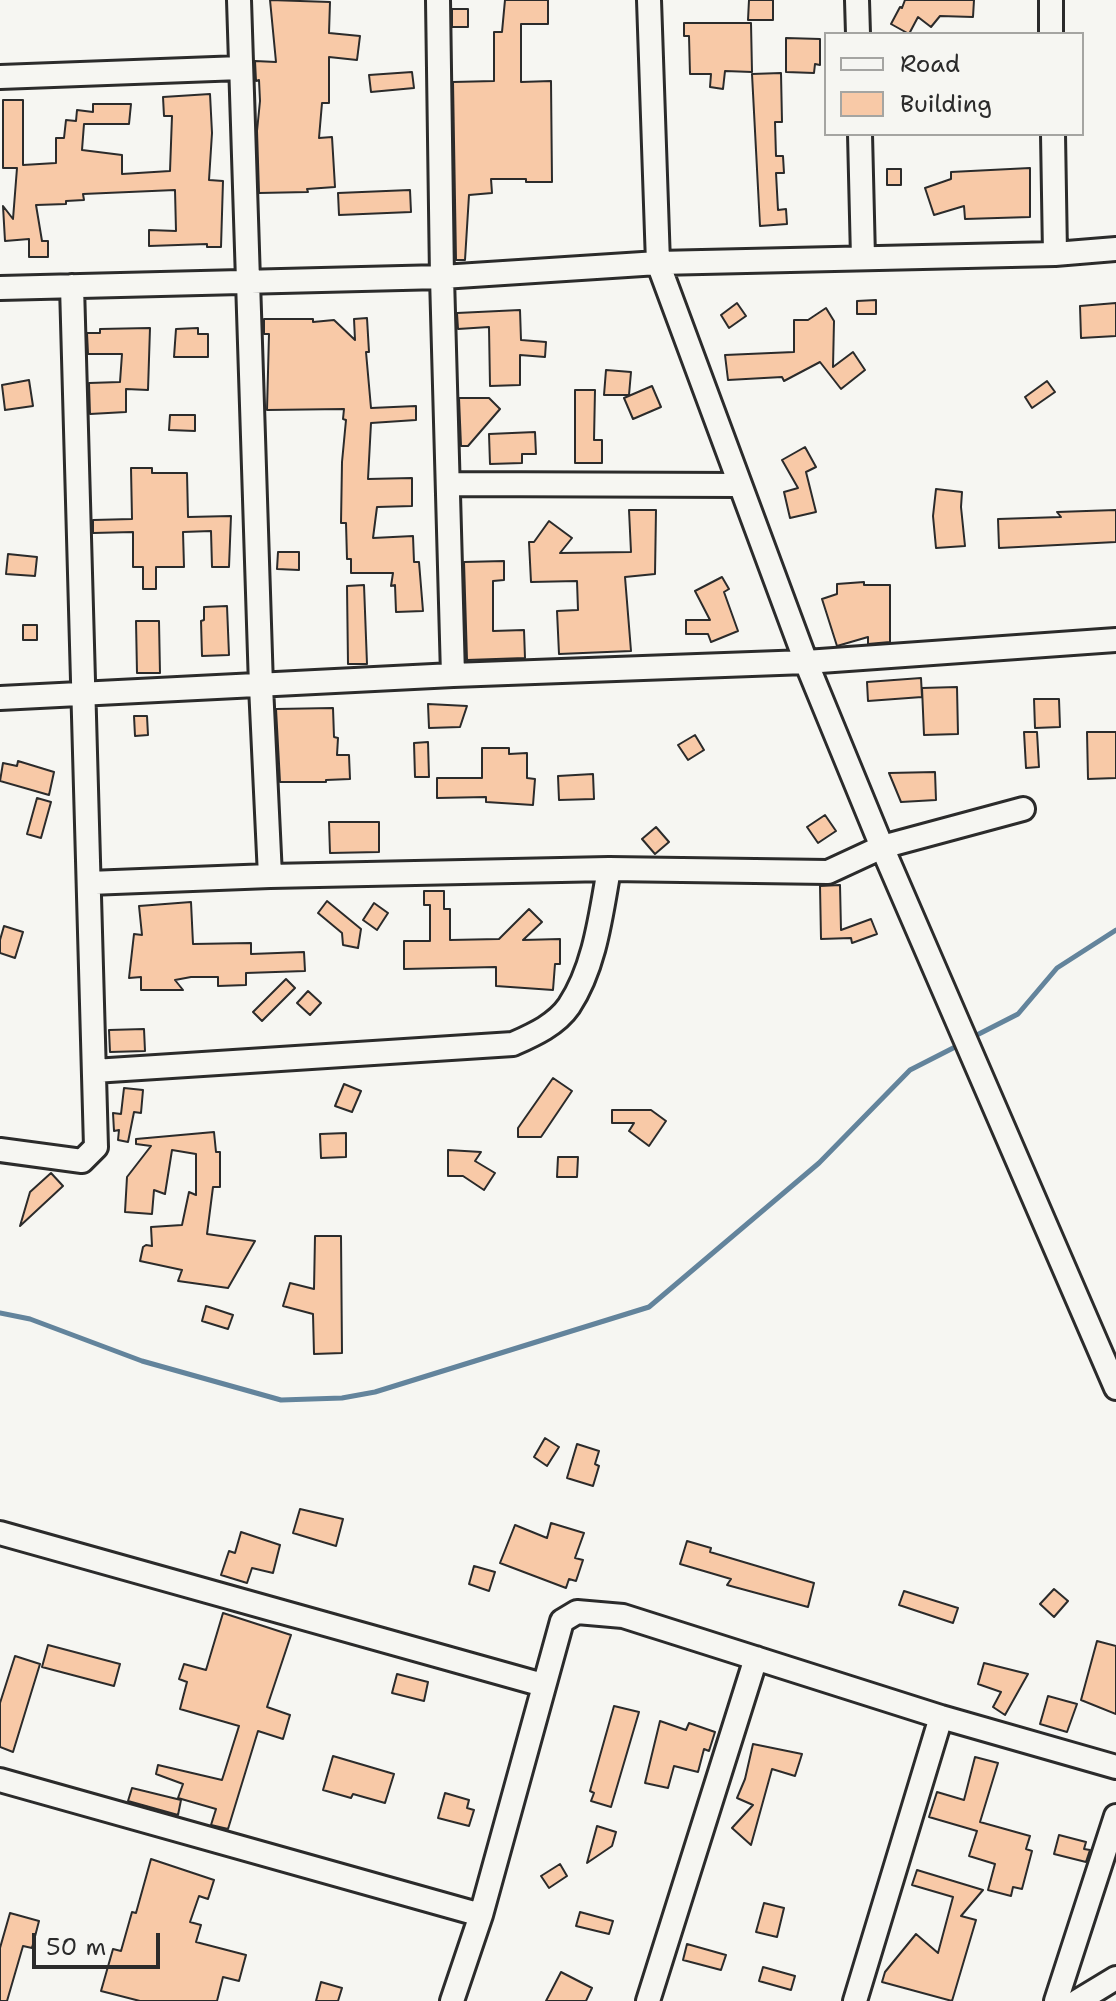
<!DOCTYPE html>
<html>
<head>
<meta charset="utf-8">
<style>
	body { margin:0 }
	#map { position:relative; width:1116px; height:2001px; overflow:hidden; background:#f6f6f2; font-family:"Shantell Sans",sans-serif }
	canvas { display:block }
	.legend { position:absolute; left:824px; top:32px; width:260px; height:104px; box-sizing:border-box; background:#f6f6f2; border:2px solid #a5a5a2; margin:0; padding:10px 14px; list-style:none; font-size:24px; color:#2b2b2b }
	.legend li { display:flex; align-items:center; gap:16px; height:40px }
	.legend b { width:40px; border:2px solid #a5a5a2 }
	.scale { position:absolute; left:32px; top:1933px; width:128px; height:36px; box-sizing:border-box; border:4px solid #2b2b2b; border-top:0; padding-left:10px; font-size:24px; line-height:28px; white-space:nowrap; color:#2b2b2b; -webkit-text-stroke:6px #f6f6f2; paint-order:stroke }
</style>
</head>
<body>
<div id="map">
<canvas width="1116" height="2001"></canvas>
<ul class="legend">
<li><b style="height:10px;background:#f6f6f2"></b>Road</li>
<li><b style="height:22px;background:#f8c9a7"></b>Building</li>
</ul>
<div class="scale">50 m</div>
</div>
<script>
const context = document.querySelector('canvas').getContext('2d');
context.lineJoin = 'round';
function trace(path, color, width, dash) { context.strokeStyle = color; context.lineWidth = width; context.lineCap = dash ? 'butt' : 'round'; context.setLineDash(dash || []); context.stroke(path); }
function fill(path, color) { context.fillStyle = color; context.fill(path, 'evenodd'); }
trace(new Path2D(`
	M971 1038 1018 1014 1057 968 1116 930
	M0 1313 30 1319 142 1361 281 1400 342 1398 375 1392 649 1307 819 1163 910 1070 959 1045`), '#63849c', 5);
const building = new Path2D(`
	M270 0 330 2 329 33 360 36 357 60 329 57V103H322L319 138 332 137 335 187 307 189 308 192 259 193 257 131 260 101 259 80 256 81 255 61 276 62Z
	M505 0H548V24H521V82L551 81 552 182H526V179H491L492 193 469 195 465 260H456L453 82 494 81V32H502Z
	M749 0H773V20H748Z
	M905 0H974L973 17 940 16 931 27 918 17 909 34 891 24 900 7 902 8Z
	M452 9H468V27H452Z
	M684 23H751L752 72 725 71 723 89 710 87 711 74H690L689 36H684Z
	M786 38 820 39V65L815 64 814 73 786 72Z
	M412 72 414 88 371 92 369 75Z
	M781 73 782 122H775L776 156H783L784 173H776L778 210 786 209 787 224 760 226 752 74Z
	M210 94 212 133 209 180 223 181 221 247H207V244L149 246V230L176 231 175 190 83 194 84 200 66 201V204L36 205 42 241H48V257H29V239L5 241 3 206 13 219 17 168H3V100H23V165L56 163V138H64L66 120 76 121 77 110 93 112V104H131L129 124H84L82 150 122 155V174L170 171 172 116H164L163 97Z
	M1030 168V217L965 219 964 206 934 215 925 188 951 179V172Z
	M887 169H901V185H887Z
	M410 190 411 212 339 215 338 193Z
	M876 300V314H857V301Z
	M737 303 746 316 729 328 721 315Z
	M1116 303V336L1081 338 1080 306Z
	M826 308 834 321 833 367 853 352 865 370 841 389 820 362 784 381 782 377 728 380 725 355 794 352V320H808Z
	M520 310 521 340 546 342 545 357 520 355V385L490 386 489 327 458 329 457 313Z
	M367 318 369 352H366L371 408 416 406V420L371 423 368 479 412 478V506L377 507 373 538 413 536 414 562H419L423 611 396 612 395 585 391 586 393 573H351V559H347L346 523H341L342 462 346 420 343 419 344 409 267 410 269 334H264V319H313V322L334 320 355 340 354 319Z
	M150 328 148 390 126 389V412L90 414 89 383 120 382 122 354H88L87 333H100V329Z
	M198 328V334H208V357H174L176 329Z
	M606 370 631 372 629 395H604Z
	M29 380 33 406 5 410 2 385Z
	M1047 381 1055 392 1032 408 1025 397Z
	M652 386 661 407 633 419 624 398Z
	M575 390H595L594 440H602V463H575Z
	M459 398H489L500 409 468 446H461Z
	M170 415H195V431L169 430Z
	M535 432 536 454H522V463L490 464 489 434Z
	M805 447 816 467 806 472 816 512 790 518 784 492 798 488 782 460Z
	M131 468H152V473H187L188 517 231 516 229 567H212L211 531 183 532 184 567H156V589H143V567H133V532L93 533V520L132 519Z
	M936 489 962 492 961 507 965 546 936 548 933 516Z
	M629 510H656L655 574 625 577 631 651 559 654 557 611 578 610 577 581 531 582 529 542H534L549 521 572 538 560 553 631 552Z
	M1116 510V542L999 548 998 519 1061 517 1057 512Z
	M278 552H299V570L277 569Z
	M8 554 37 557 35 576 6 574Z
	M504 561V580L493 581V631L524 630 525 658 467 660 464 562Z
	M722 577 729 589 724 592 738 631 711 642 708 634H686V620H710L695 591Z
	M864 582V585H890V642L868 644V637L837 646 822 599 837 594V584Z
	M364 585 367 664H348L347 586Z
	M227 606 229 655 202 656 201 621 204 620V607Z
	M136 621H159L160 673H137Z
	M23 625H37V640H23Z
	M921 678 922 697 868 701 867 682Z
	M957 687 958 734 924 735 922 688Z
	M1034 699H1059L1060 727 1035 728Z
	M428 704 467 706 460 727 429 728Z
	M333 708 334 737 338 738 337 755H349L350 779 326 780V782H280L276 709Z
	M134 716H147L148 735 135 736Z
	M1024 732H1037L1039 767 1026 768Z
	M1087 732H1116V778L1088 779Z
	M695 735 704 750 688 760 678 745Z
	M428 742 429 777H415L414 743Z
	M482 748H509V754L527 753V778L535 779 533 805 486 802V797L437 798V778H482Z
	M18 761 54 772 49 795 0 781 3 763 17 766Z
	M935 772 936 800 901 802 889 773Z
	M593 774 594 799 559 800 558 776Z
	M37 798 51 802 41 838 27 834Z
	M825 815 836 831 818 843 807 827Z
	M329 822H379V852L330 853Z
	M656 827 669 842 655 854 642 839Z
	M840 885 841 930 871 919 877 934 852 943 851 938 821 939 820 886Z
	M424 891H444V909H450V940L499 939 529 909 542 922 523 940 560 939V964H555L553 990 496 986V967L404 969V941H430V905H424Z
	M327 901 361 929 358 948 343 945 342 933 318 913Z
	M191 902 193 944 251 943V954L304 952 305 971 246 973V985L218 986V977H191L175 980 183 990H141V977L129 978 134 934 142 935 139 906Z
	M374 903 388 913 377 930 363 920Z
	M4 926 23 932 15 958 0 953V940Z
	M286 979 295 988 262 1021 253 1012Z
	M308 991 321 1003 310 1015 297 1003Z
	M144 1029 145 1051 110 1052 109 1030Z
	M553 1078 572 1091 541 1137H518V1128Z
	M344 1084 361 1091 352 1112 335 1106Z
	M124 1088 143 1090 141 1113 134 1112 128 1142 118 1140 119 1130 114 1131 113 1113 121 1114Z
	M612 1110H651L666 1121 649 1146 629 1131 634 1123H612Z
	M214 1132 216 1152H220V1187H213L207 1234 255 1241 228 1288 178 1281 182 1270 140 1261 143 1247 146 1245 152 1246 151 1227 182 1225 189 1192 196 1195V1154L172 1150 165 1194 154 1190 152 1214 125 1212 127 1177 151 1146 136 1144V1139Z
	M346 1133V1157L321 1158 320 1134Z
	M448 1150 481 1152 475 1161 495 1173 484 1190 463 1176H448Z
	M558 1157H578L577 1177H557Z
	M51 1173 63 1186 20 1226 30 1192Z
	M315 1236H341L342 1353 314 1354 313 1314 283 1306 290 1283 314 1289Z
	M206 1306 233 1315 228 1329 202 1321Z
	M545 1438 559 1447 547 1466 534 1457Z
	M577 1444 599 1451 595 1464 599 1466 593 1486 567 1478Z
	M300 1509 343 1519 336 1546 293 1533Z
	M551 1523 584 1533 575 1558 583 1560 576 1581 569 1579 566 1588 500 1563 515 1525 547 1538Z
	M241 1532 280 1545 273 1573 252 1568 247 1583 221 1575 229 1551 235 1553Z
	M687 1541 711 1548 710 1552 814 1583 808 1607 727 1585 731 1579 680 1564Z
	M474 1566 495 1572 489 1591 469 1584Z
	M1054 1589 1068 1601 1054 1617 1040 1604Z
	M904 1591 958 1608 953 1623 899 1605Z
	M223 1613 291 1635 267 1707 290 1715 283 1739 258 1731 228 1829 211 1825 216 1809 178 1798 183 1784 156 1774 158 1765 222 1780 239 1726 180 1709 187 1682 179 1679 184 1664 206 1670Z
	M1097 1641 1116 1646V1714L1081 1700Z
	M48 1645 120 1664 114 1686 42 1667Z
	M15 1656 40 1664 13 1752 0 1747V1703Z
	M984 1663 1028 1674 1005 1715 993 1707 1001 1692 978 1684Z
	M397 1674 428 1682 424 1701 392 1693Z
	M1048 1696 1077 1704 1067 1732 1040 1724Z
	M614 1706 639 1712 611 1807 591 1801 594 1793 590 1791Z
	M660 1721 686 1730 689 1723 715 1732 709 1751 704 1749 698 1772 674 1766 668 1788 645 1783Z
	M753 1744 802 1754 795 1776 772 1769 751 1845 732 1828 753 1805 737 1798 745 1779Z
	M333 1756 394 1774 385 1803 353 1794 351 1798 323 1790Z
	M975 1757 998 1763 980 1822 1030 1836 1026 1849 1032 1851 1022 1889 1013 1887 1011 1896 988 1890 995 1864 969 1856 977 1831 929 1817 937 1792 964 1800Z
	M132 1788 181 1800 178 1815 128 1801Z
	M445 1793 469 1800 467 1808 474 1810 469 1826 438 1818Z
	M597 1826 616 1832 612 1846 587 1863Z
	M1059 1835 1086 1842 1084 1849 1090 1850 1086 1862 1054 1854Z
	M151 1859 214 1880 208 1899 199 1896 190 1922 201 1925 196 1942 246 1955 239 1981 223 1977 217 2001H140L101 1991 113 1949 121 1951 132 1912 136 1913Z
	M560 1864 567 1876 549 1888 541 1876Z
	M917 1870 983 1890 961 1916 976 1920 952 2001 882 1982 885 1972 916 1934 938 1953 953 1897 912 1885Z
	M764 1903 784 1908 777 1937 756 1932Z
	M580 1912 613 1921 609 1934 576 1926Z
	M10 1913 39 1921 32 1948 23 1946 7 2001H0V1948Z
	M687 1944 726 1955 721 1970 683 1960Z
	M763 1967 795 1976 791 1990 759 1981Z
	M561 1972 592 1988 586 2001H546Z
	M321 1982 342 1988 338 2001H316Z`);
fill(building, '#f8c9a7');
trace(building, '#2b2b2b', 2);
const minor = new Path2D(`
	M239 0 261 686 270 876
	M438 0 442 277 453 675
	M649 0 658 263 806 662 882 847 1116 1388
	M857 0 858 34
	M1051 0V34
	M0 77 241 68
	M860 134 863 258
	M1053 134 1055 254
	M0 288 442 277 658 263 1055 254 1116 249
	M448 484 740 485
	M0 698 453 675 806 662 1116 640
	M89 883 270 876 609 869 828 872 882 847 1023 809
	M94 1071 513 1044C533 1035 556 1025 569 1006 595 967 601 914 609 869
	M0 1150 82 1161 96 1147 72 286
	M0 1533 543 1685
	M0 1780 481 1915
	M452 2001 481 1915 562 1621 577 1612 623 1616 941 1717 1116 1767
	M648 2001 756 1658
	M855 2001 941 1717
	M1056 2001 1116 1816
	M1078 2001 1116 1978`);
trace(minor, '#2b2b2b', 28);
trace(minor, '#f6f6f2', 22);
</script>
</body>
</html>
